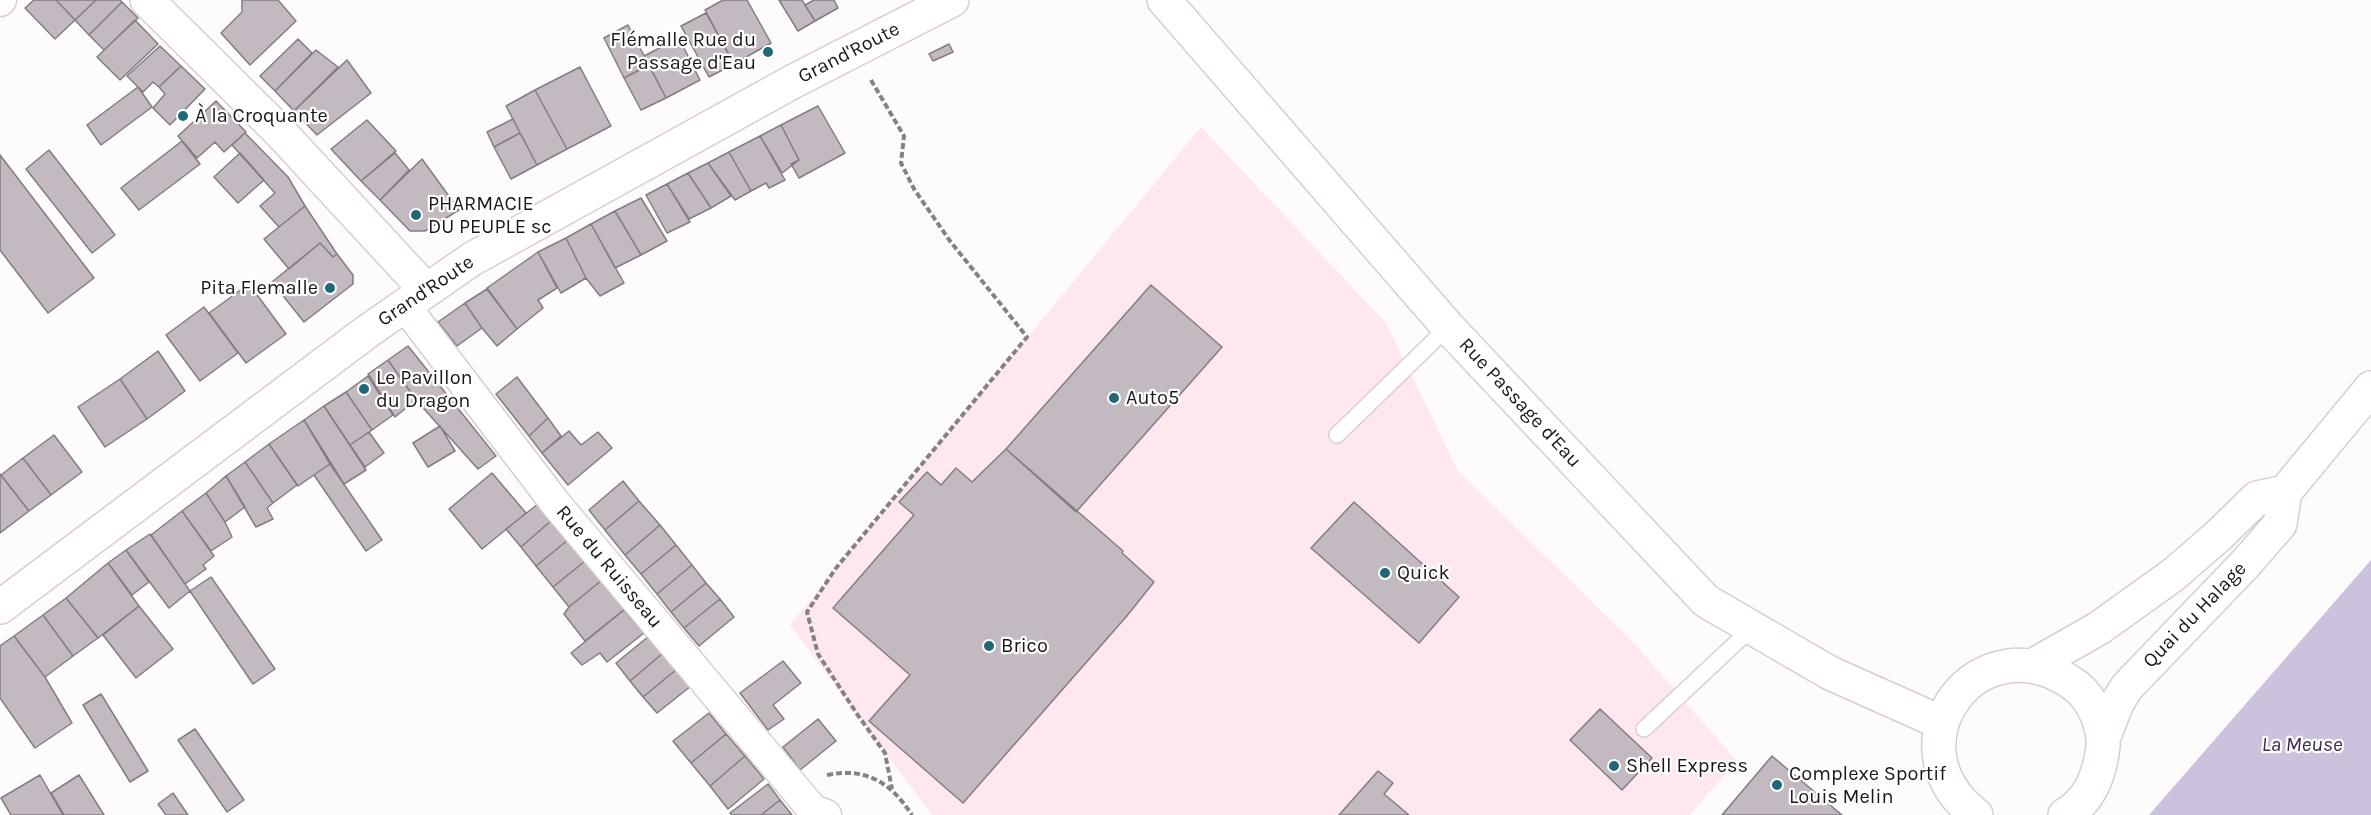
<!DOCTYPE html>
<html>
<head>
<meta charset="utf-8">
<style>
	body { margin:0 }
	canvas { display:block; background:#fdfbfb }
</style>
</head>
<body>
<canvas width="2371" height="815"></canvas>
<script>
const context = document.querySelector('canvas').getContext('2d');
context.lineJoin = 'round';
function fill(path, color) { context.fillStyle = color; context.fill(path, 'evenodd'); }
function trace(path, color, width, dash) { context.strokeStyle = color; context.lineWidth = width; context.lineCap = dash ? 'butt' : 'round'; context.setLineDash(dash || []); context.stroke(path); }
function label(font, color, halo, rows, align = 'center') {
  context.font = font + ' Karla,sans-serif'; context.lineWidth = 4.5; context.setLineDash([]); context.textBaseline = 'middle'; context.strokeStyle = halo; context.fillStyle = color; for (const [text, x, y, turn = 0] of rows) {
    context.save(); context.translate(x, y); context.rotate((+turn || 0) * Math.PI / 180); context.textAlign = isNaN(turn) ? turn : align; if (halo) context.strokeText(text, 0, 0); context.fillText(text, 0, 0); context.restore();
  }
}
fill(new Path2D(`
	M1201 127 1386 323 1458 471 1634 643 1737 761 1690 815H932L790 625Z`), '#fee8ed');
fill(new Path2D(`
	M2371 560V815H2149Z`), '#ccc2de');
const building = new Path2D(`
	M34 0H56L75 20 55 39 25 8Z
	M56 0H96L75 20Z
	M96 0H120L122 2 89 35 75 20Z
	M242 0H278L296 21 250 65 221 33 242 12Z
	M723 0H747L771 43 734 64 705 10Z
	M779 0H802L815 21 798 31Z
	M814 0H834L838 8 815 21 805 5Z
	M122 2 138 18 104 50 89 35Z
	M706 13 734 64 709 77 681 26Z
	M135 20 158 44 120 80 97 57Z
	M628 25 649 65 624 78 604 38Z
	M679 38 700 80 666 98 644 56Z
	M298 39 312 53 275 91 260 76Z
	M949 44 953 52 933 61 929 54Z
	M160 46 181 66 159 87 153 82 143 92 127 76Z
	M316 50 338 67 294 111 275 91Z
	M347 60 371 93 317 135 294 111Z
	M649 65 666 98 641 110 624 78Z
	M181 66 205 89 170 125 153 108 165 94 159 87Z
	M580 67 611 126 567 149 535 90Z
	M138 87 152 107 101 145 87 125Z
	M535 90 567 149 537 165 506 106Z
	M216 101 246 132 224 152 215 142 197 158 178 136Z
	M818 106 845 153 799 178 791 164 799 160 781 125Z
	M513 119 520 133 494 147 487 132Z
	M367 120 396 151 361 181 331 149Z
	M781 125 799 160 782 173 760 136Z
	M245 133 288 177 305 206 279 227 260 206 275 193 232 145Z
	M520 133 537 165 511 179 494 147Z
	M760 136 785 180 769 188 766 183 751 191 729 152Z
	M182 141 200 164 139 210 121 188Z
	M49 150 115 235 92 253 26 169Z
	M729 152 751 191 735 200 708 163Z
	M240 153 264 180 238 203 214 177Z
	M395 153 409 170 380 200 361 181Z
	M0 155 94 278 48 313 0 250Z
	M422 159 459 210 425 231H410L380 200Z
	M708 163 731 196 711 208 688 173Z
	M688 173 711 208 689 219 667 184Z
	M667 184 690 222 667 233 646 195Z
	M641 198 667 241 641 255 615 211Z
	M305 206 337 254 333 257 320 243 289 269 264 239Z
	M615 211 641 255 615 268 591 224Z
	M591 224 624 283 600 296 586 278 566 238Z
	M566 238 586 278 561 293 538 252Z
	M320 243 333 257 337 254 353 275V284L304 322 272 282Z
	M538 252 557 288 538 300 543 308 517 329 487 288Z
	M249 284 286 334 246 363 209 313Z
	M1151 285 1222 347 1076 512 1006 449Z
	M487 289 517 329 497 346 482 328 465 303Z
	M465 303 482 328 457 346 438 322Z
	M204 307 238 353 200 381 166 335Z
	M408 346 496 456 478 469 416 400 388 360Z
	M158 351 185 391 147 419 120 379Z
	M388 360 416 400 395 417 368 374Z
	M368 376 393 415 372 430 346 392Z
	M517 377 548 418 529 436 496 394Z
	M120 379 147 419 105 447 78 407Z
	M346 392 372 430 350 445 324 406Z
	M324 406 366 470 344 484 304 420Z
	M548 418 561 436 542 453 529 436Z
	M304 420 330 464 298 486 269 444Z
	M440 426 455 451 428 467 413 443Z
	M569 431 581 445 598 432 612 448 568 485 542 453Z
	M369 432 384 453 365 467 350 445Z
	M54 435 82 472 51 495 23 458Z
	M269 444 297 485 273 503 245 462Z
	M1006 449 1123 551 1122 553 1154 582 1126 617 963 803 869 721 910 675 833 608 914 515 899 502 927 472 941 485 956 468 972 482Z
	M23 458 51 495 29 511 1 475Z
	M245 462 273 503 267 508 273 519 256 527 226 476Z
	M330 464 382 540 366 551 314 475Z
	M492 473 526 513 482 549 449 509Z
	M0 474 29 511 0 533Z
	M226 476 245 507 225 522 206 493Z
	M623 481 639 501 605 530 589 510Z
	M206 493 225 522 232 537 211 551 182 511Z
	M639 501 660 525 625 555 605 530Z
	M1354 502 1459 597 1419 643 1311 548Z
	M538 504 552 520 521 547 506 529Z
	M182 511 214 556 203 565 206 569 185 584 151 535Z
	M552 520 568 540 536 566 521 547Z
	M660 525 676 545 641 574 625 555Z
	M150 534 190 591 169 608 126 550Z
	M568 540 585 561 553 587 536 566Z
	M676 545 692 565 657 594 641 574Z
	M126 550 149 582 132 595 108 563Z
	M585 561 602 580 569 607 553 587Z
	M108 563 139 606 98 638 66 598Z
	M692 565 706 583 671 612 657 594Z
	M211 577 275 669 253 684 190 591Z
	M602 580 626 608 585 641 564 614 569 607Z
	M706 583 720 599 684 628 671 612Z
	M66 598 98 638 73 656 43 615Z
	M720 599 734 617 699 646 684 628Z
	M139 606 173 649 136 678 103 635Z
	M624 610 644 633 607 662 600 653 582 665 571 653Z
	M43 615 73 656 45 677 14 636Z
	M14 636 45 677 72 723 35 748 0 698V646Z
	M649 636 663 653 630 681 616 663Z
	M663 653 677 669 643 697 630 681Z
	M783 661 801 683 773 705 784 719 768 730 740 693Z
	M677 669 691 686 657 713 643 697Z
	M101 694 148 771 130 782 83 705Z
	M1600 709 1652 758 1622 790 1570 740Z
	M709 713 726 734 691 763 673 741Z
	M818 719 836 741 800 770 783 747Z
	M195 729 244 800 227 812 178 740Z
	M726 734 745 756 710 786 691 763Z
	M745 756 764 779 728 809 710 786Z
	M1772 756 1842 815H1722Z
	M1378 771 1393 783 1384 794 1409 815H1339Z
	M40 775 63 815H11L1 798Z
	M79 775 104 815H64L51 793Z
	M768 784 780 800 761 815H732L730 813Z
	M173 793 188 815H166L158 804Z
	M780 800 792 815H761Z`);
fill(building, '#c2b9c1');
trace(building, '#857c83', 1.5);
const service = new Path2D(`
	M1337 435 1448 327
	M1644 729 1753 627`);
const minor = new Path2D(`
	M0 1 1 0
	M405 306 556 504 813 810 826 815`);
const tertiary = new Path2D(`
	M147 0 279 131 426 290
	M1164 0 1448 327 1706 601 1830 673 1942 723
	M0 607 368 331 472 259 794 81 952 0`);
const secondary = new Path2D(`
	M2034 665 2099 628 2173 575 2218 536 2257 498 2285 492
	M2103 739 2117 703 2127 687 2247 562 2280 524 2285 492 2371 388
	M1976 815C1884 744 1980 615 2076 686 2092 698 2104 725 2103 746 2100 774 2090 801 2065 815`);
trace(service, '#d9cdcf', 18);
trace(minor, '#d9cdcf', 33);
trace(tertiary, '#d9cdcf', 36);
trace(secondary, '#d9cdcf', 36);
trace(new Path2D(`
	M871 80 904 136 901 163 914 189 950 241 1027 337 836 568 807 612 818 654 857 714 885 753 892 789
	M827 775C867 767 891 783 912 815`), '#858283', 4, [6, 3]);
trace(service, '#fff', 15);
trace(minor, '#fff', 30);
trace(tertiary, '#fff', 33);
trace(secondary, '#fff', 33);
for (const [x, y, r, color] of [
	[768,52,6,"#216876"],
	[183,116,6,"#216876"],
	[416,215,6,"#216876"],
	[330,288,6,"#216876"],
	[364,389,6,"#216876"],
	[1114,398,6,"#216876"],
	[1385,573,6,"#216876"],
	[989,646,6,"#216876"],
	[1614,766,6,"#216876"],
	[1777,785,6,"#216876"]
]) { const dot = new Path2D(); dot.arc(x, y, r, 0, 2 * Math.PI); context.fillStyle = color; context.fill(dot); trace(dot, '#fff', 2); }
label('20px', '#1b1718', '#fff', [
	["Flémalle Rue du",756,40,"right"],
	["Passage d'Eau",756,63,"right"],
	["À la Croquante",195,116],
	["PHARMACIE",428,204],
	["DU PEUPLE sc",428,227],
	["Pita Flemalle",318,288,"right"],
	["Le Pavillon",376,378],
	["du Dragon",376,401],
	["Auto5",1126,398],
	["Quick",1397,573],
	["Brico",1001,646],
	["Shell Express",1626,766],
	["Complexe Sportif",1789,774],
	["Louis Melin",1789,797]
], 'left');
label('20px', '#1b1718', '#fff', [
	["Grand'Route",849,53,-27],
	["Grand'Route",426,291,-34],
	["Rue Passage d'Eau",1520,403,47],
	["Rue du Ruisseau",609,567,50],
	["Quai du Halage",2195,615,-46]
]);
label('italic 21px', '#3a2a51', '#fff', [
	["La Meuse",2302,745]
]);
</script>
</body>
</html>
